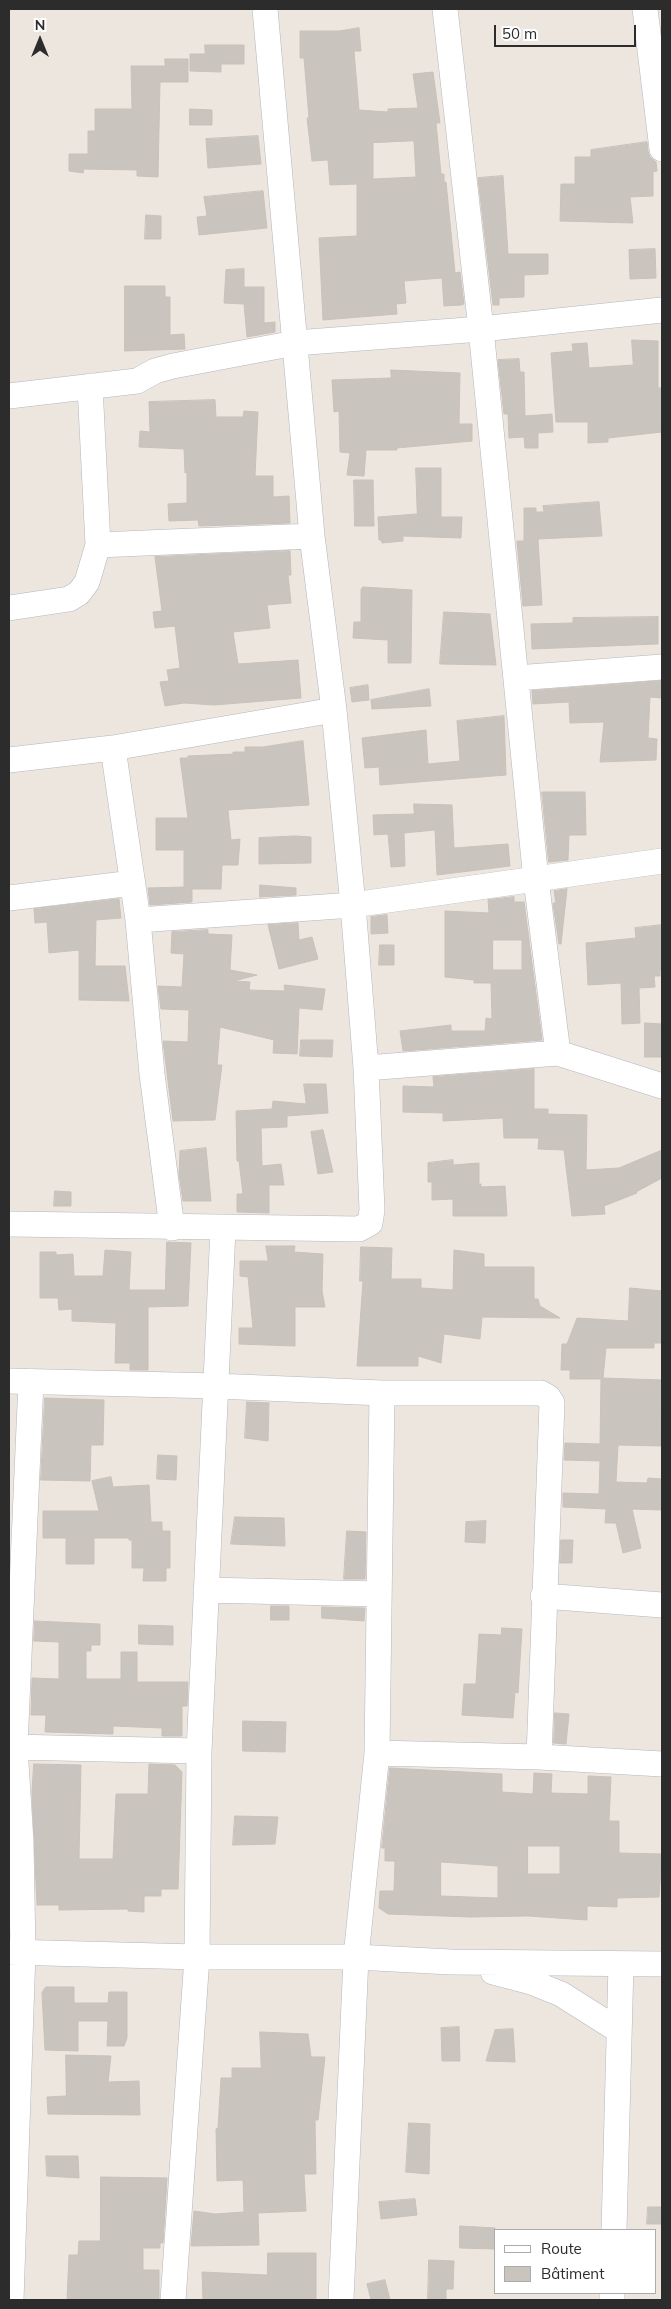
<!DOCTYPE html>
<html>
<head>
<meta charset="utf-8">
<style>
	body { margin:0 }
	#map { position:relative; width:671px; height:2309px; overflow:hidden; background:#ede6df; font-family:Mulish,sans-serif }
	canvas { display:block }
	.frame { position:absolute; inset:0; border:10px solid #2c2c2c; pointer-events:none }
	.legend { position:absolute; left:494px; top:2229px; width:162px; height:65px; box-sizing:border-box; background:#fff; border:1px solid #ababab; margin:0; padding:6px 9px; list-style:none; font-size:15px; color:#2c2c2c }
	.legend li { display:flex; align-items:center; gap:10px; height:25px }
	.legend b { width:25px; border:1px solid #ababab }
	.north { position:absolute; left:15px; top:15px; width:50px; height:50px; -webkit-text-stroke:4px #fff; paint-order:stroke; rotate:0deg; font-size:14px; font-weight:700; line-height:20px; text-align:center; color:#2c2c2c }
	.north::after { content:''; display:block; margin:auto; width:18px; height:22px; background:#2c2c2c; clip-path:polygon(50% 0,100% 100%,50% 72%,0 100%) }
	.scale { position:absolute; left:494px; top:25px; width:142px; height:22px; box-sizing:border-box; border:2px solid #2c2c2c; border-top:0; padding-left:6px; font-size:15px; line-height:18px; white-space:nowrap; color:#2c2c2c; -webkit-text-stroke:4px #fff; paint-order:stroke }
</style>
</head>
<body>
<div id="map">
<canvas width="671" height="2309"></canvas>
<div class="frame"></div>
<ul class="legend">
<li><b style="height:6px;background:#fff"></b>Route</li>
<li><b style="height:14px;background:#c9c4be"></b>Bâtiment</li>
</ul>
<div class="north">N</div>
<div class="scale">50 m</div>
</div>
<script>
const context = document.querySelector('canvas').getContext('2d');
context.lineJoin = 'round';
function fill(path, color) { context.fillStyle = color; context.fill(path, 'evenodd'); }
function trace(path, color, width, dash) { context.strokeStyle = color; context.lineWidth = width; context.lineCap = dash ? 'butt' : 'round'; context.setLineDash(dash || []); context.stroke(path); }
const building = new Path2D(`
	M359 28 361 51H354L359 110 388 112V109L418 108 413 74 433 72 440 123H436L441 174H444V182H446L455 273 460 272 464 304 461 305 444 306 442 278 404 281 406 303 396 304 397 314 323 320 319 238 357 236V184L330 185 328 160 312 161 307 118H309L304 58H300V31H339ZM414 141 416 177 373 179V143Z
	M205 45H244V64H221V72L190 71V54H205Z
	M165 59H188V82H160L158 177 137 176V170L84 169 83 173 69 171V154H88V131H95V109H132L131 66H165Z
	M190 109 212 110V125H190Z
	M258 136 261 164 208 168 206 139Z
	M647 142 648 151 650 157 656 162 657 171 653 172V196L630 197 633 223 560 221 561 184H575V157H591V150Z
	M503 176 508 254H548V274L524 275V297L499 298V305H493L478 178Z
	M263 191 267 228 199 235 197 217 207 216 204 197Z
	M146 215 161 216V239H145Z
	M655 249 656 278 630 279 629 250Z
	M244 269V287H264V323L275 322V332L247 337 244 304 224 303 226 270Z
	M125 286H165V297H170V335L184 334 185 349 125 351Z
	M632 340 658 341V388H662V432L608 438V442L588 443V422H556L551 353 573 351 572 344 587 343 589 368 633 365Z
	M519 359 520 372H524L525 416 552 414 553 432 538 433V448H525L524 437 509 438 508 414H504L498 360Z
	M391 370 460 373 459 424H472V441L397 448V450H366L364 476 347 475 350 453 340 452 339 411 334 412 332 380 391 378Z
	M215 400 216 417H243L244 411 258 412 255 476H273V497L289 496 290 523 199 526 198 520 169 521 168 504 187 503V472L185 473 184 449 139 447 140 431 150 432 149 402Z
	M416 468H441V517H462L461 538 403 536V541L382 543 381 540H379L378 517 417 514Z
	M354 480H373L374 526H355Z
	M599 502 602 536 538 539 542 605 523 606 517 541H524V508H536V512H544L543 506Z
	M290 551 291 575H288L291 603 267 605 270 628 233 632 238 664 298 660 301 698 214 705 184 703 165 706 160 682 169 681 167 670 180 668 175 626 155 628 153 612 162 611 155 557Z
	M363 587 412 590 411 663H388V640L353 638 354 622H361V590Z
	M444 612 490 614 496 665 440 664Z
	M658 617V644L532 649 531 624 573 623V618Z
	M662 681V698L650 697 648 738 657 739 656 760 600 762 604 722 570 723 569 702 533 704 532 691Z
	M368 685 369 700 352 702 350 688Z
	M429 689 431 706 372 709 371 700Z
	M504 716 506 775 380 785 379 767 365 768 362 738 426 730 428 764 460 761 457 721Z
	M303 741 309 805 228 810 231 840 240 839 238 865H222L221 889H192V902L150 905 148 888 184 887V850H156V818H188L180 758H188V756L233 754V752H245V747H263Z
	M542 792H585L586 835H569L568 860 549 862Z
	M414 804 452 805 454 848 508 844 510 866 437 875 435 830 404 833 405 866 391 867 388 834 374 835 373 815 414 814Z
	M295 836 311 837V863L259 864V838Z
	M260 885 296 888V895L260 897Z
	M567 889 561 944H559L553 903H556L554 891Z
	M514 897V902H524L542 1040 403 1051 400 1031 451 1025V1031H485L486 1018 492 1019 491 983H474V980L445 977V911L489 913 488 900ZM493 940H522V970H493Z
	M119 899 121 918 96 920 95 966H125L129 1001 79 1000V950L49 953 47 922 35 923 34 909Z
	M387 915 388 933 371 934V917Z
	M298 923 299 940 312 937 318 959 279 969 268 925Z
	M662 925V969L660 970V976H654L655 987 639 988 640 1023 622 1024 621 983 588 985 586 943 636 938 635 928Z
	M208 930V934L232 935 230 970 257 975 234 981 250 982 249 990 285 991 284 985 325 989 322 1010 299 1008 297 1054 273 1053 274 1040 220 1027 217 1065H222L215 1120 173 1121 163 1041 188 1042 189 1010 161 1009 158 986 182 987 184 954 171 953 172 932Z
	M380 945H394V965H379Z
	M645 1023 662 1024V1057H645Z
	M301 1040H333L332 1057 300 1056Z
	M534 1069V1109H548V1114L587 1115 586 1170 619 1168 662 1150V1178L636 1192 637 1193 604 1206 605 1214 572 1216 564 1150 538 1149 539 1138H504L503 1118 443 1121V1113L403 1112V1086L434 1087 433 1077Z
	M304 1084H326L328 1113 287 1116V1127L261 1128 262 1166 281 1164 284 1185H269V1213L237 1212V1194H243L239 1161H237L236 1111 272 1109 273 1101 306 1104Z
	M323 1130 333 1172 318 1174 311 1132Z
	M206 1148 211 1201H183L179 1174 180 1151Z
	M453 1160V1165L479 1163V1184H481V1187L505 1186 507 1216H453V1199L432 1200V1182H428V1163Z
	M55 1191 71 1192V1206H54Z
	M167 1242 191 1243 188 1306 148 1307V1370H130V1363H115L116 1323 72 1321V1309L59 1310 58 1298H40V1252H56V1255L73 1254 74 1276H103L105 1250 131 1252 129 1290H165Z
	M266 1246H295L294 1252 323 1254 322 1291 325 1307H295V1346L239 1344V1328H253L248 1277 240 1276V1261H268Z
	M361 1247 392 1248 391 1279H421V1288L453 1290 454 1250 484 1254V1267H534V1299H538L540 1306 560 1318 482 1317 480 1339 444 1334 441 1363 418 1356V1366H357L363 1281H360Z
	M630 1288 662 1291V1343H654V1348H606L603 1378 662 1380 661 1446 618 1445 616 1482 647 1483 648 1478 662 1479V1510L632 1509 641 1548 623 1553 616 1523H605L606 1509 563 1507V1493L599 1494 600 1461 564 1460 565 1443 600 1444 601 1379H570V1370H561L562 1344H567L577 1318 628 1321Z
	M45 1398 104 1400 103 1445H91L90 1481 41 1480Z
	M247 1402 269 1403 268 1441 245 1438Z
	M158 1455 177 1456 176 1480 157 1479Z
	M111 1477 113 1487 149 1485 151 1522H162V1531H170V1568H166V1581H143L144 1568H132V1540H129V1538H94V1564H66V1538H43V1511H99L92 1481Z
	M235 1517 284 1518 285 1546 231 1544Z
	M486 1521 485 1543 465 1542 466 1522Z
	M347 1531 366 1532 365 1579H344Z
	M561 1540H573L572 1563H560Z
	M271 1606H289V1620H271Z
	M322 1607 365 1608 364 1621 322 1618Z
	M35 1621 100 1624V1645H91V1651H86V1679H121V1652H137V1682H188L187 1706H182V1736H162V1728L113 1726V1734L45 1732 46 1715H31L32 1678 59 1679V1642L34 1641Z
	M139 1625 173 1626V1645L139 1644Z
	M502 1628 522 1629 518 1693 515 1692 513 1718 462 1715 464 1684H476L479 1634 501 1635Z
	M555 1713 569 1714 566 1744 554 1743Z
	M243 1721 286 1722 285 1752 243 1751Z
	M34 1764 81 1765 79 1859H113L116 1794H148L149 1764 175 1765 182 1772 178 1889H161V1896H144V1912L128 1911V1909L59 1910V1905H37L32 1793Z
	M390 1768 502 1774V1792L533 1794 534 1773 552 1774 551 1793 588 1794V1776L611 1777 609 1821H619V1853L662 1854 659 1897 617 1898V1907L587 1906V1920L528 1916 470 1917 388 1914 379 1908 380 1891H394L395 1861H385V1848H382ZM528 1846H560V1874H528ZM441 1862 498 1866V1898L441 1896Z
	M235 1816 278 1817 275 1844 233 1845Z
	M46 1987H74V2003H108L109 1992H127V2038L124 2046H107L108 2021H78V2051L45 2050 42 1993Z
	M459 2027 460 2061H442L441 2028Z
	M513 2029 515 2062 486 2061 495 2030Z
	M260 2032 308 2034 311 2057H325L318 2120H315L316 2174H304L306 2211 258 2213 259 2245 191 2246 194 2211 215 2214 244 2212 243 2180 217 2181 216 2129 218 2128 221 2078H232V2068H261Z
	M66 2055 111 2056 108 2082 139 2081 140 2115 48 2114 47 2097 66 2096Z
	M409 2123 430 2124 429 2174 406 2172Z
	M46 2156H78L79 2178 47 2176Z
	M101 2177 167 2178 163 2243H160V2248H143V2270H159V2300H67L69 2255H78L79 2241H100Z
	M415 2199 417 2215 381 2219 379 2202Z
	M648 2207H662V2224H647Z
	M460 2226 495 2228V2249L460 2248Z
	M268 2253H316V2300H203L202 2272 267 2275Z
	M429 2260 454 2261 453 2289H446V2300H428Z
	M385 2280 390 2300H371L367 2284Z`);
fill(building, '#c9c4be');
trace(building, '#c9c1b9', 1);
const minor = new Path2D(`
	M445 9 481 329 536 880 558 1053
	M645 9 662 149
	M9 396 137 381 155 371 173 366 295 343 481 329 662 310
	M98 545 312 536
	M9 608 69 599 79 593 87 582 98 545 90 386
	M516 678 662 667
	M113 748 138 920 152 1074 172 1228
	M9 760 113 748 334 710
	M9 898 133 883
	M138 920 353 905 662 861
	M366 1068 558 1053 662 1086
	M9 1224 359 1229 370 1223 372 1210 366 1068 353 905 334 710 312 536 265 9
	M9 1381 216 1386 382 1393H541L548 1397 552 1403 539 1757
	M206 1590 379 1594
	M543 1596 662 1605
	M9 1747 199 1751
	M377 1753 539 1757 662 1764
	M9 1952 197 1957H356L451 1962 662 1964
	M493 1972 531 1982 561 1994 618 2030
	M614 2230 621 1964
	M11 2300 23 1952 21 1841 15 1747 31 1381
	M173 2300 197 1957 199 1751 223 1229
	M341 2300 356 1957 377 1753 382 1393
	M612 2300V2293`);
trace(minor, '#b3b6bf', 26);
trace(minor, '#fff', 25);
</script>
</body>
</html>
